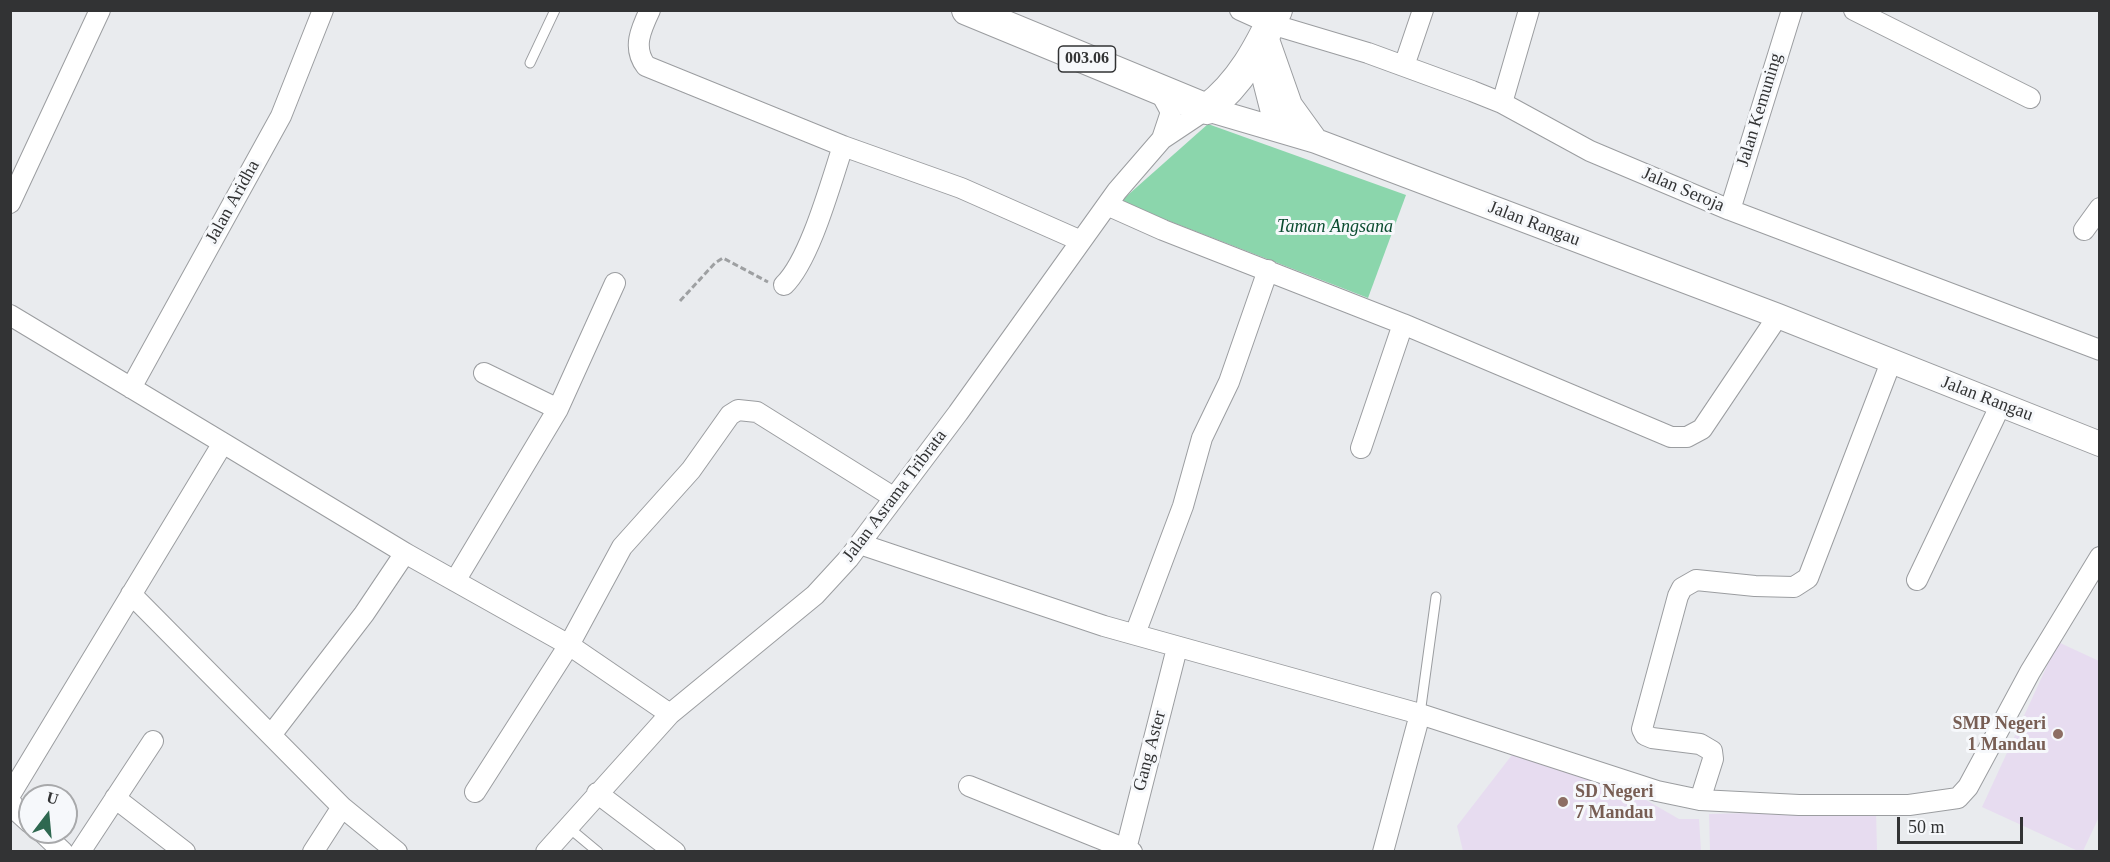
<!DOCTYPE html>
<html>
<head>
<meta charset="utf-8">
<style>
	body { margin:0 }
	#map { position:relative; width:2110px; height:862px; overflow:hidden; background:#e9ebee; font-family:"Times New Roman",serif }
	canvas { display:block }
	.frame { position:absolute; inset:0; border:12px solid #323334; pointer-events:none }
	.north { position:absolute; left:18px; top:784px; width:60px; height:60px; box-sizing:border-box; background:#f6f8fb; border:2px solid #a8a9ab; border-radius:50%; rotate:16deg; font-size:16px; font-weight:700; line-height:24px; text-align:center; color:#323334 }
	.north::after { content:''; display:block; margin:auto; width:21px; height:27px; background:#2e6850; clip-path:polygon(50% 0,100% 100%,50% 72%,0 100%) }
	.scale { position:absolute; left:1897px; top:817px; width:126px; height:27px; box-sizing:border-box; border:3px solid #323334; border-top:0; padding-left:8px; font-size:18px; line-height:21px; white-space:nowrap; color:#323334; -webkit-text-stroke:4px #f6f8fb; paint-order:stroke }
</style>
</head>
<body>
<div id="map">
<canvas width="2110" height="862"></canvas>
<div class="frame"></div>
<div class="north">U</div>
<div class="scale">50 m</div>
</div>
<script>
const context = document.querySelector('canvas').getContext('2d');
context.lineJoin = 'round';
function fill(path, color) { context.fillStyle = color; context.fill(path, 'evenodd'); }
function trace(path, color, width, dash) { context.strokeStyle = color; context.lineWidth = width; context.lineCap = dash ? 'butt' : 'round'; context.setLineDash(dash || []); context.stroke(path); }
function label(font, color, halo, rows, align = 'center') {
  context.font = font + ' "Times New Roman",serif'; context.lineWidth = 6; context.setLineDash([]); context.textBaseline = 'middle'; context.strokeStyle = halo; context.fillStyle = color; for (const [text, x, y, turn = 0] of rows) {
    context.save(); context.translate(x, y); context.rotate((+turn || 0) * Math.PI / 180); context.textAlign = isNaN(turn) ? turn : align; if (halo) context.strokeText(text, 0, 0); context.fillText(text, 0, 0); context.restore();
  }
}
fill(new Path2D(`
	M2058 642 2099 661V817L2083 851H2078L1982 807Z
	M1515 751 1620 785 1679 819H1699L1701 851H1463L1457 826Z
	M1876 810 1877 851H1710L1709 814Z`), '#e7dcf0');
fill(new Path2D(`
	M1208 124 1406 195 1368 298 1120 202Z`), '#8bd6ac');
const service = new Path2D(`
	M530 63 555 10
	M1420 714 1436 597
	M568 827 598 852`);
const minor = new Path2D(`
	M650 10C641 29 632 48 646 66L843 146
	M1240 10 1271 24 1368 53 1472 91 1502 103 1590 151 1730 210 2100 350
	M1854 10 2030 98
	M1404 66 1423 10
	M1158 88 1171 112 1162 139
	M1502 103 1529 10
	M10 203 100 10
	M1107 205 1163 230 1403 324 1671 437H1687L1702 429 1778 316
	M1730 210 1792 10
	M2084 230 2100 208
	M784 285C810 260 831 182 843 146L961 188 1081 241
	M10 315 223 443
	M131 388 281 116 323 10
	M558 409 615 283
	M1361 448 1403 324
	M860 544 1104 626 1420 714 1657 791 1700 800 1799 805H1909L1958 798 1968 787 2030 672 2100 557
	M1917 580 2001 404
	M455 581 558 409 484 373
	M131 594 342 807 397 852
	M1135 634 1183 506 1202 438 1229 382 1268 270
	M271 735 364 614 405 553
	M969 786 1126 849
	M475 792 569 645 622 547 691 470 730 415 738 410 757 412 893 497
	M597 793 675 852
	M10 795 223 443 405 553 569 645 670 714
	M115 798 185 852
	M1700 800 1713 759 1712 751 1700 744 1652 738 1645 735 1642 729 1678 596 1682 588 1696 580 1755 586 1794 587 1808 578 1891 362
	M10 801 19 813 30 823
	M42 832 63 852
	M80 852 153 741
	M313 852 342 807
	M546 852 670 714 815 595 849 558 958 413 1117 191 1162 139 1207 109
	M1132 852 1126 849 1177 648
	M1383 852 1420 714`);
const tertiary = new Path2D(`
	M1265 34 1290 105 1316 141
	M1262 69 1277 128
	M1207 109 1316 141 1778 316 2100 444`);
const primary = new Path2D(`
	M967 10 1207 109C1241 83 1259 48 1277 10`);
trace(service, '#9b9da0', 11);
trace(minor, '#9b9da0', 22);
trace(tertiary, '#9b9da0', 26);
trace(primary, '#9b9da0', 32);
trace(new Path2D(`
	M680 301 715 263 723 258 768 282`), '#9ea0a2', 3, [6, 3]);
trace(service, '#fff', 9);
trace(minor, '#fff', 20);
trace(tertiary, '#fff', 24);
trace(primary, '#fff', 30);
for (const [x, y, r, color] of [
	[2058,734,6,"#8d6e63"],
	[1563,802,6,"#8d6e63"]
]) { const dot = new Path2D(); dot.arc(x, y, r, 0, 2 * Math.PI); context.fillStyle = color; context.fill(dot); trace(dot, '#f6f8fb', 2); }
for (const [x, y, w] of [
	[1087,59,57]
]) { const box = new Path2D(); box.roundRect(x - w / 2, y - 13, w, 26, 4.5); context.fillStyle = '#f6f8fb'; context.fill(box); trace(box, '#323334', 1.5); }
label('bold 16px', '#323334', null, [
	["003.06",1087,59]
]);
label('18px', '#323334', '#f6f8fb', [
	["Jalan Kemuning",1760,110,-73],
	["Jalan Seroja",1683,190,23],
	["Jalan Aridha",233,202,-61],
	["Jalan Rangau",1534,224,21],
	["Jalan Rangau",1987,399,21],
	["Jalan Asrama Tribrata",895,496,-53],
	["Gang Aster",1150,751,-75]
]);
label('italic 18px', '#0b4c30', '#f6f8fb', [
	["Taman Angsana",1335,227]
]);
label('bold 18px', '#785e54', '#f6f8fb', [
	["SMP Negeri",2046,724],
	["1 Mandau",2046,745],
	["SD Negeri",1575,792,"left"],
	["7 Mandau",1575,813,"left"]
], 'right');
</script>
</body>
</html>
